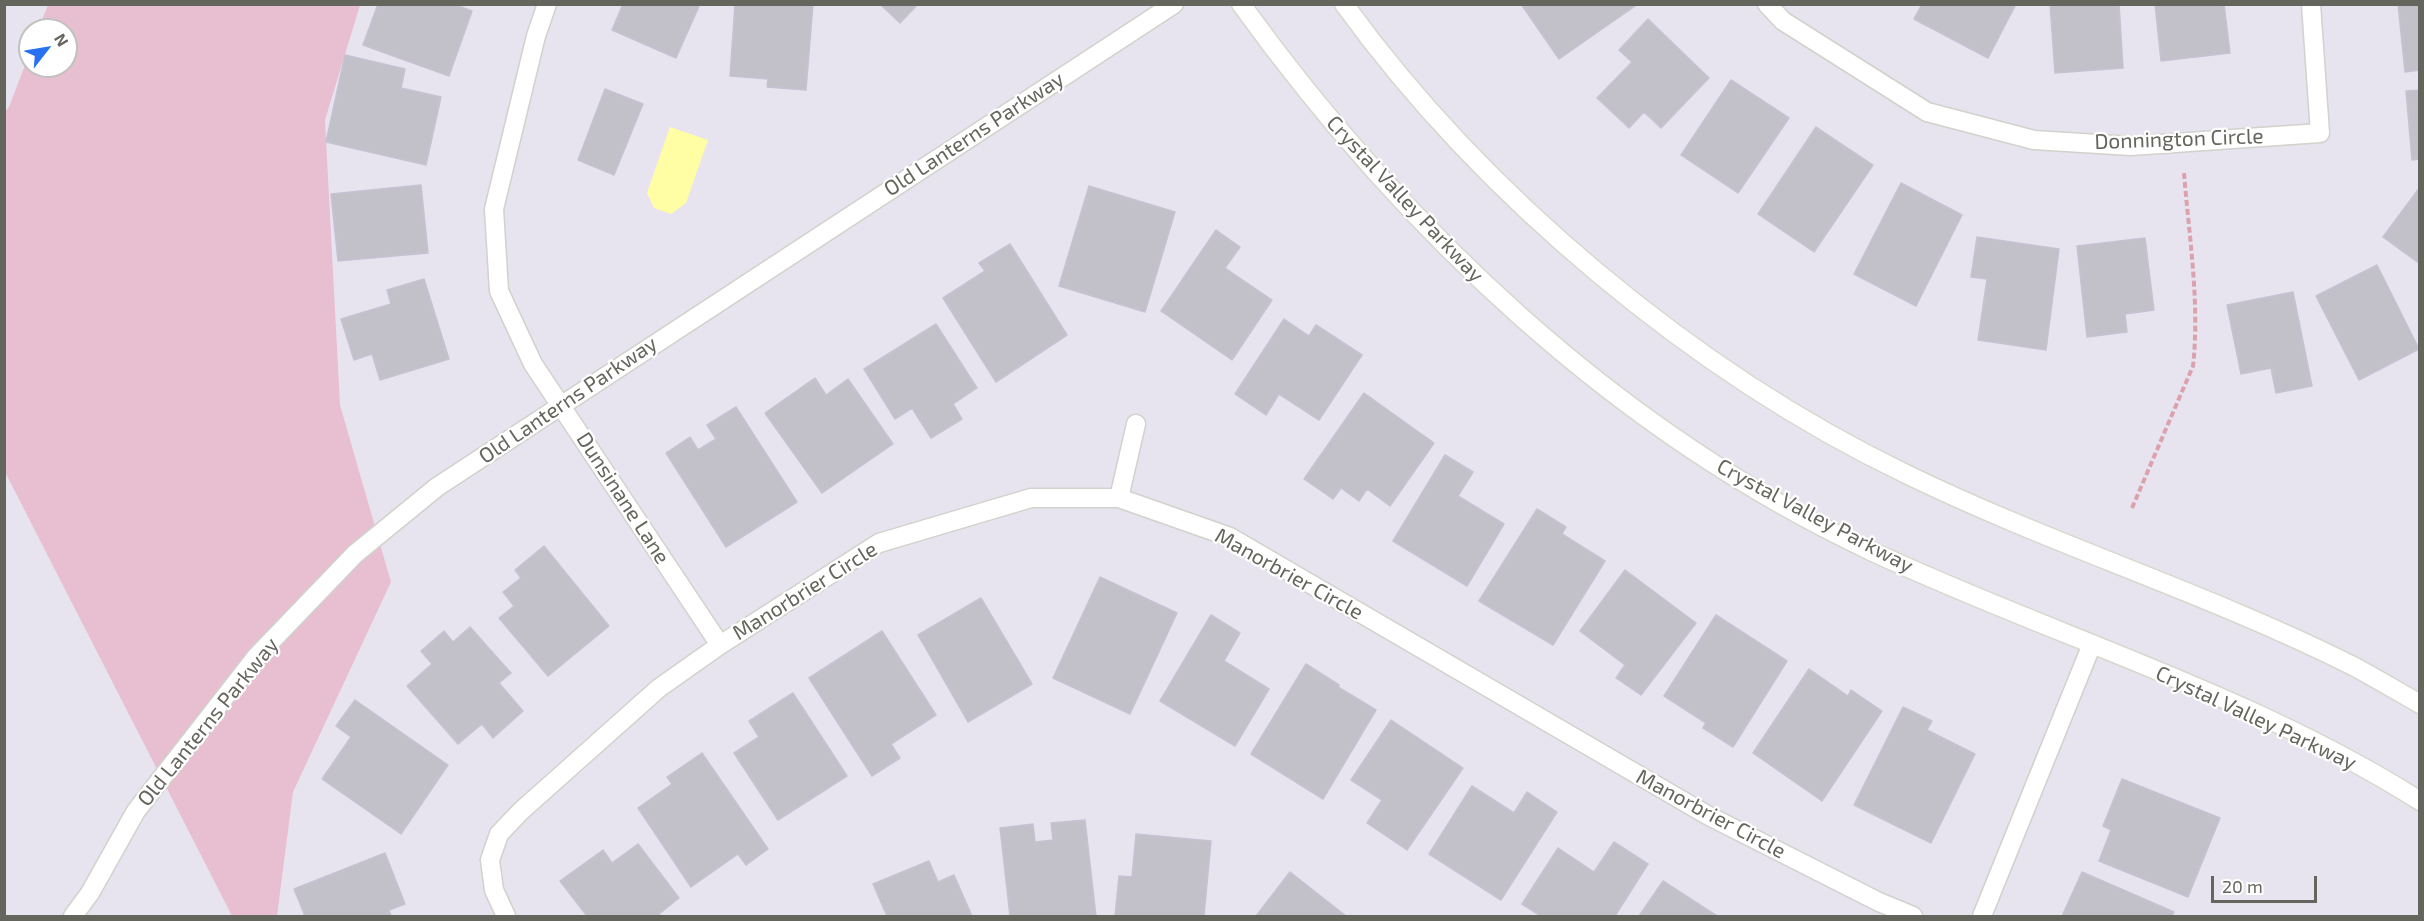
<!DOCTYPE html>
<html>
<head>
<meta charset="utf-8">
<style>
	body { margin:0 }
	#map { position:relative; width:2424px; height:921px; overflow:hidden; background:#e8e4ef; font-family:"Exo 2",sans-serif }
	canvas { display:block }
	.frame { position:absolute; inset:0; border:6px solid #64655c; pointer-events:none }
	.north { position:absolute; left:18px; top:18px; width:60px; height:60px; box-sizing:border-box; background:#fff; border:2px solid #c1c1be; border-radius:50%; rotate:59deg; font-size:16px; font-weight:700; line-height:24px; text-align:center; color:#64655c }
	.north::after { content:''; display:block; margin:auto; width:21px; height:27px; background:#2771f2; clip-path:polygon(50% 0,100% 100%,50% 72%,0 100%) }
	.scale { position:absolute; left:2211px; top:876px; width:106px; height:27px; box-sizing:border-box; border:3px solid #64655c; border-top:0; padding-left:8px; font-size:18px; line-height:21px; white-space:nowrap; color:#64655c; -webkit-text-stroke:4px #fff; paint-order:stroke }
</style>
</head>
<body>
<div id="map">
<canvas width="2424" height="921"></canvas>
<div class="frame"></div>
<div class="north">N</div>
<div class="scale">20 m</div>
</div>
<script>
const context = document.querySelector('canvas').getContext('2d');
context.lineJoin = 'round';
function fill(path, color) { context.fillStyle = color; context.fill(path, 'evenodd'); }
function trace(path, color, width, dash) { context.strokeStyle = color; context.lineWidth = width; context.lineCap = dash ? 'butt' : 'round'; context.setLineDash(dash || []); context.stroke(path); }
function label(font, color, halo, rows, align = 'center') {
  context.font = font + ' "Exo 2",sans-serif'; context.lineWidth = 4.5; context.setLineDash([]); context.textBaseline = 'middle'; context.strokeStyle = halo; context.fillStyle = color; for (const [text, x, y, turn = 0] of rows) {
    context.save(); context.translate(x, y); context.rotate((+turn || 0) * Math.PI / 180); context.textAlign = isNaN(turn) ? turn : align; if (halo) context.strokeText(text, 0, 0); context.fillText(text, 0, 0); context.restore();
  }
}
fill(new Path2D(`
	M48 5H360L325 120 340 405 391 582 293 792 277 916H232L5 472V112L9 107 30 52V66H66V30H38Z`), '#e8bfd1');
fill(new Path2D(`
	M670 127 708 140 686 203 671 214 654 208 647 193Z`), '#fffea4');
const building = new Path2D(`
	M378 4H453L472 11 449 76 363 45Z
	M623 4H700L676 58 612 30Z
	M735 4H813L806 90 767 87 768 79 730 76Z
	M880 4H918L900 23Z
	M1521 4H1638L1559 59Z
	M1922 4H2016L1988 58 1914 19Z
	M2050 4H2119L2123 68 2055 73Z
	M2155 4H2224L2230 53 2161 61Z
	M2398 4H2420V70L2405 72Z
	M1648 19 1709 78 1661 128 1644 112 1629 128 1597 98 1632 62 1619 50Z
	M345 55 405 69 401 88 441 97 426 165 326 142Z
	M1731 80 1789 118 1738 193 1681 155Z
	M605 89 643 104 614 175 578 160Z
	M2420 90V159L2412 160 2406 91Z
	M1816 127 1873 165 1814 252 1758 214Z
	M1901 183 1962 215 1916 306 1854 274Z
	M421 185 428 253 338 261 331 194Z
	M1089 186 1175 212 1145 312 1059 286Z
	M2420 187V264L2383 237Z
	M1216 230 1240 247 1225 268 1272 300 1232 360 1161 311Z
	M1977 237 2059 249 2046 350 1978 340 1987 279 1971 277Z
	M2145 238 2154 310 2125 314 2127 332 2087 337 2077 246Z
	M1010 244 1067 335 996 382 943 298 985 271 979 263Z
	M2377 265 2419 349 2359 380 2316 296Z
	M424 279 449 359 380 380 372 354 354 360 341 319 391 304 387 290Z
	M2293 292 2312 386 2276 393 2271 368 2241 374 2227 305Z
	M1284 319 1309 336 1316 325 1362 355 1319 420 1279 394 1266 415 1235 394Z
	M936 324 977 388 953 404 962 419 931 438 912 408 895 419 864 369Z
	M815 378 826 395 848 379 893 444 822 493 765 413Z
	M1364 393 1434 443 1390 506 1367 489 1359 501 1341 488 1333 499 1304 479Z
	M736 407 797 502 726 547 666 453 690 437 698 450 716 439 707 425Z
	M1445 455 1473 472 1458 496 1504 524 1467 586 1393 541Z
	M1537 509 1566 527 1562 534 1605 561 1553 645 1479 601Z
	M544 546 609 626 548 676 499 618 514 606 503 592 521 578 515 570Z
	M1625 570 1696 623 1641 695 1616 678 1625 665 1580 631Z
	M1100 577 1177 613 1130 714 1053 678Z
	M981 598 1032 684 968 722 918 635Z
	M1211 615 1240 633 1224 661 1269 689 1235 746 1160 701Z
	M1716 615 1787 661 1733 747 1703 728 1706 723 1664 696Z
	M470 627 511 673 499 683 523 711 493 738 482 724 458 744 407 686 432 664 421 651 444 631 453 642Z
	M882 631 936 715 891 744 900 758 872 776 809 678Z
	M1306 664 1339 685 1338 687 1376 710 1323 799 1251 754Z
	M1809 669 1848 696 1851 690 1882 711 1822 801 1753 753Z
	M793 693 847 776 778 820 734 753 759 737 749 721Z
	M355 700 448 765 401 834 322 779 351 737 336 726Z
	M1903 707 1932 721 1927 730 1975 754 1931 843 1854 805Z
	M1391 720 1463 768 1407 850 1367 823 1382 800 1351 780Z
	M702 753 768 849 746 865 738 854 691 887 638 808 672 784 667 777Z
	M2122 779 2220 818 2188 897 2099 861 2111 830 2103 826Z
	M1472 786 1514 813 1527 792 1557 812 1501 900 1429 854Z
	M1085 820 1096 916H1010L1000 828 1033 824 1035 842 1053 840 1051 823Z
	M1136 834 1211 841 1204 916H1115L1119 876 1132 877Z
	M1614 842 1648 864 1615 916H1541L1522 904 1558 848 1594 872Z
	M638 844 679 898 659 914 661 916H587L560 881 603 850 612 863Z
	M385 853 405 904 389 910 391 916H305L294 889Z
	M929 861 938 882 954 875 972 916H887L873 884Z
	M1290 872 1346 916H1256Z
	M2082 872 2174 912 2172 916H2062Z
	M1663 881 1717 916H1639Z`);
fill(building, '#c2c1ca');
trace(building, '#c6c2d4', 1.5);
const minor = new Path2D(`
	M547 4 536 36 494 209 499 291 533 364 720 645
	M1767 4 1783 21 1927 112 2034 140 2131 146 2320 133 2311 4
	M1119 498 1136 424
	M73 916 90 893 136 811 256 657 355 554 437 487 1174 4
	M506 916 494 890 490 860 499 834 521 811 659 688 720 645 879 543 1031 498H1119L1230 537 1707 815 1879 902 1913 916
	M1982 916 2092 644`);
const secondary = new Path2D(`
	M1241 4C1405 231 1616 431 1871 551 2053 636 2249 693 2420 801
	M1344 4C1483 196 1694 372 1906 474 2052 545 2207 593 2351 665 2374 677 2397 691 2420 704`);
trace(minor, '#d0d2cb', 21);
trace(secondary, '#d6d8ce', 21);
trace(new Path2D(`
	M2132 508 2193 366C2200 303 2189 236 2184 173`), '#dba2ac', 4, [6, 3]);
trace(minor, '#fff', 18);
trace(secondary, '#fff', 18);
label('21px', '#64655c', '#fff', [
	["Old Lanterns Parkway",974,134,-33],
	["Donnington Circle",2179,139,-2],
	["Crystal Valley Parkway",1405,199,47],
	["Old Lanterns Parkway",568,400,-34],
	["Dunsinane Lane",623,498,57],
	["Crystal Valley Parkway",1815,516,28],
	["Manorbrier Circle",1289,574,29],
	["Manorbrier Circle",805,591,-32],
	["Crystal Valley Parkway",2256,718,25],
	["Old Lanterns Parkway",208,722,-51],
	["Manorbrier Circle",1711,814,28]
]);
</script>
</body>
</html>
